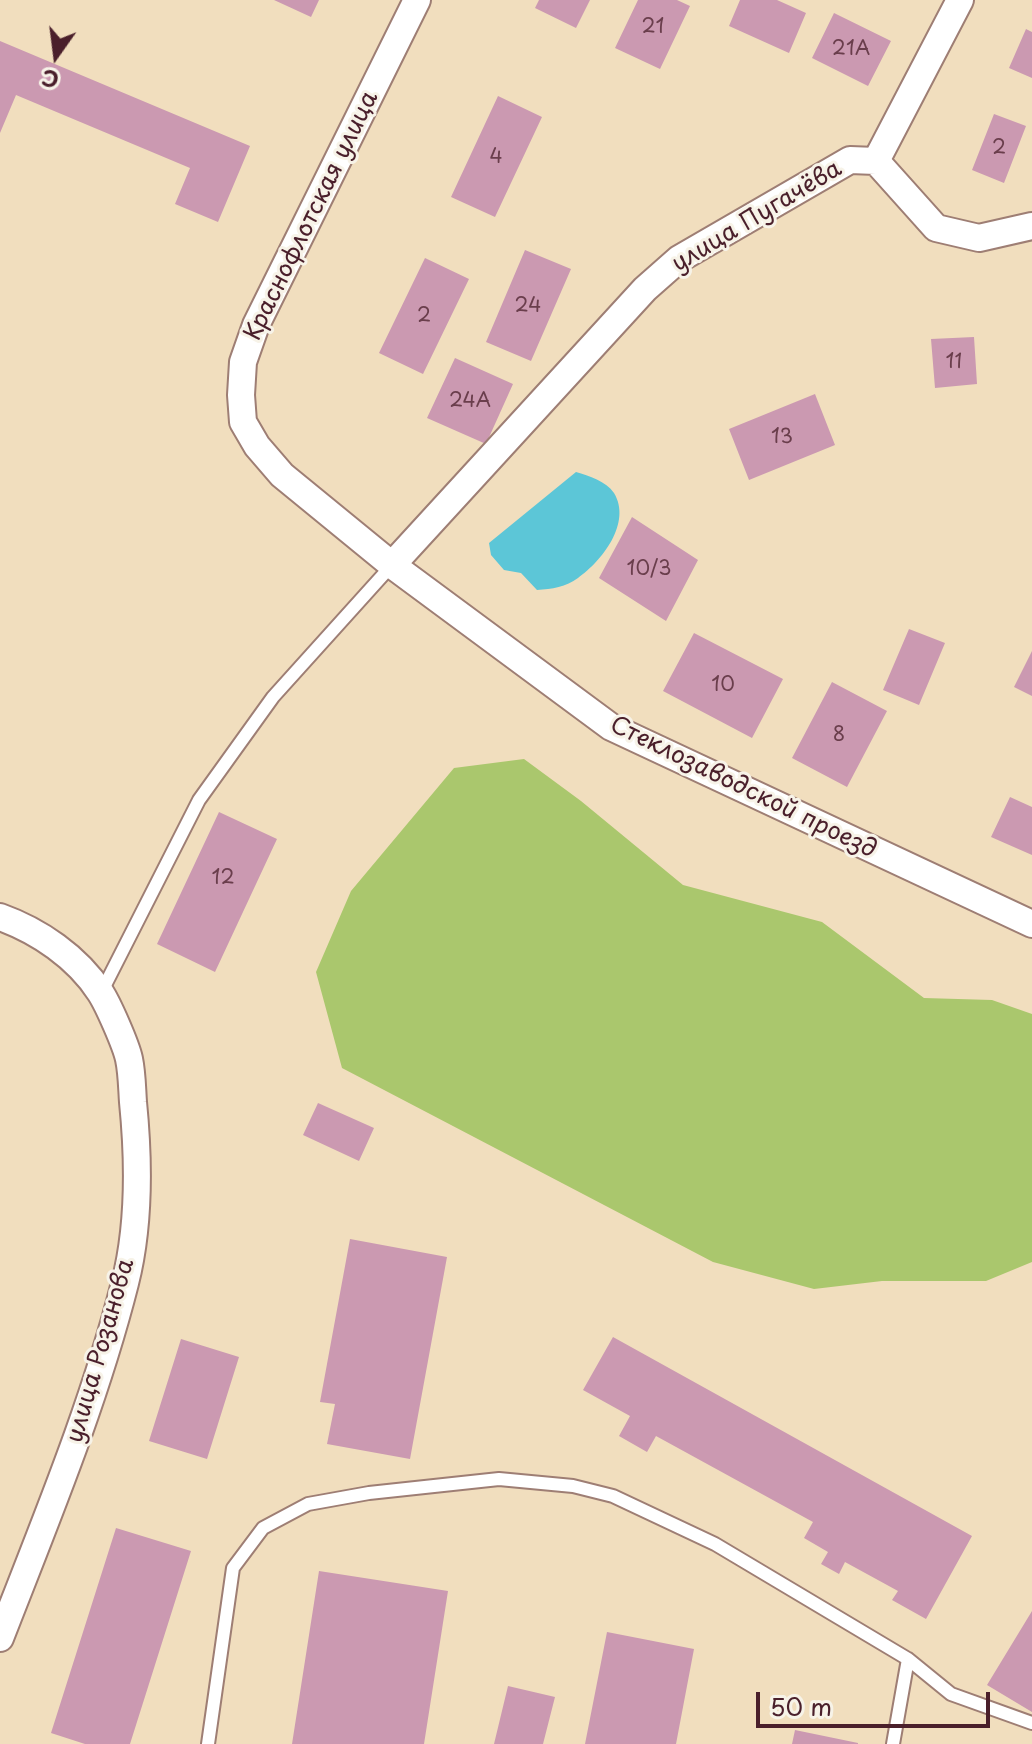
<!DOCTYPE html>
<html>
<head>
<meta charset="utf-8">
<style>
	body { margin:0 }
	#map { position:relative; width:1032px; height:1744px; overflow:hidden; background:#f1debe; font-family:"Playpen Sans",sans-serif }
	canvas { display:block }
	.north { position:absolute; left:16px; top:16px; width:80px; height:80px; -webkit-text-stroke:6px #f7f3e8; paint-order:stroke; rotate:194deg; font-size:22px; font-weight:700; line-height:32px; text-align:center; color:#4a1f2b }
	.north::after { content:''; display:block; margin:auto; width:28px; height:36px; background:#4a1f2b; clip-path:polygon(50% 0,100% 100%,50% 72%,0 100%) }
	.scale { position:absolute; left:756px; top:1692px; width:234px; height:36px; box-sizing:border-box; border:4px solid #4a1f2b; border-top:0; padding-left:10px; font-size:24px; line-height:28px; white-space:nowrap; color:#4a1f2b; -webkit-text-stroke:6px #f7f3e8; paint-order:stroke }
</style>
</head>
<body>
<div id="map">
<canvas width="1032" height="1744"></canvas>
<div class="north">С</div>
<div class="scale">50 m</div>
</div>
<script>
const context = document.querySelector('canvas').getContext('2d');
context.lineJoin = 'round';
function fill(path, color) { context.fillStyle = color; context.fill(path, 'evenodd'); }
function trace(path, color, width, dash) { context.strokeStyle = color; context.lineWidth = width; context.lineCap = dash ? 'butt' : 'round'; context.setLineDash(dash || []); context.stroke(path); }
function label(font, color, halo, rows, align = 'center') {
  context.font = font + ' "Playpen Sans",sans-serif'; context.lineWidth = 6; context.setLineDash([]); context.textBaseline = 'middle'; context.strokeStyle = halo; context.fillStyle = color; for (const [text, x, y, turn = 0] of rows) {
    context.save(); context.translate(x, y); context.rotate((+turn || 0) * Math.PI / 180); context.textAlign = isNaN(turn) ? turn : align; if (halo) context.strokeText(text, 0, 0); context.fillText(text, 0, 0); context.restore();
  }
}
fill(new Path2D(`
	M524 759 581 801 683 885 822 922 924 998 992 1000 1032 1014V1262L986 1281H882L814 1289 713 1262 342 1068 316 972 351 891 454 768Z`), '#aac76d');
fill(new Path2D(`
	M576 472C589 476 606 481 614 493 632 523 602 561 578 578 566 587 552 589 537 590L521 573 504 570 491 555 489 543Z`), '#5cc6d7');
fill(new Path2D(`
	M274 0H319L311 17Z
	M539 0H590L576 28 535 8Z
	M638 0H677L690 6 660 69 615 48Z
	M740 0H777L806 13 789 53 729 26Z
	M834 13 891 41 868 86 812 58Z
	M1026 29 1032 32V78L1009 68Z
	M0 41 250 146 218 222 175 204 190 168 16 95 0 133Z
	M498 96 542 117 495 217 451 197Z
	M994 114 1026 126 1004 183 972 170Z
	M525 250 571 269 531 361 486 342Z
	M425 258 469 279 423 374 379 353Z
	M974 337 977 384 935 388 931 339Z
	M455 358 513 384 486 444 427 418Z
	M815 394 835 445 749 480 729 429Z
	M632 517 698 560 666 621 599 578Z
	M909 629 945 643 919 705 883 690Z
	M694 633 783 679 752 738 663 691Z
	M1032 651V696L1014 687Z
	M832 682 887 711 847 787 792 758Z
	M1010 797 1032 807V855L991 837Z
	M219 812 277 839 215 972 157 944Z
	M318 1103 374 1128 359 1161 303 1135Z
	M350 1239 447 1257 410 1459 327 1444 335 1404 320 1402Z
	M613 1337 972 1536 926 1619 892 1600 898 1591 845 1562 839 1574 821 1564 828 1552 804 1538 813 1522 656 1436 647 1452 619 1436 630 1416 583 1390Z
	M181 1339 239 1357 207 1459 149 1441Z
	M116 1528 191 1551 130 1744H85L51 1733Z
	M319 1571 448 1591 424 1744H292Z
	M1032 1611V1712L987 1685Z
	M607 1632 694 1649 676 1744H585Z
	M508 1686 555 1697 543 1744H494Z
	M795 1730 858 1743V1744H792Z`), '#cb99b1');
const service = new Path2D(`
	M101 993 199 800 273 697 392 565
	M208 1744 233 1568 263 1528 308 1504 369 1493 499 1479 573 1486 613 1496 715 1544 908 1659 951 1694 1032 1723
	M893 1744 908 1659`);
const minor = new Path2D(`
	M417 0 256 325 243 362 241 395 243 422 257 446 282 475 392 565 611 727 1032 924
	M876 161 936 228 979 238 1032 226
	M392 565 645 289 679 259 850 160 876 161 960 0
	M0 917C39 931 77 957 100 992 108 1004 126 1045 129 1059 132 1073 132 1088 133 1102 139 1162 140 1224 125 1283 94 1405 45 1522 0 1638`);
trace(service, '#9e7e74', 16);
trace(minor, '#9e7e74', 30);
trace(service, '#fff', 12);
trace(minor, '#fff', 26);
label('20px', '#6a3e4c', null, [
	["21",653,27],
	["21А",851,49],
	["2",999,148],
	["4",496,157],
	["24",528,306],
	["2",424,316],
	["11",954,362],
	["24А",470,401],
	["13",782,437],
	["10/3",649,569],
	["10",723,685],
	["8",839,735],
	["12",223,878]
]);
label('24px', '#4a1f2b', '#f7f3e8', [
	["Краснофлотская улица",312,216,-64],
	["улица Пугачёва",757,217,-31],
	["Стеклозаводской проезд",743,788,26],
	["улица Розанова",101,1351,-74]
]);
</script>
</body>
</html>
